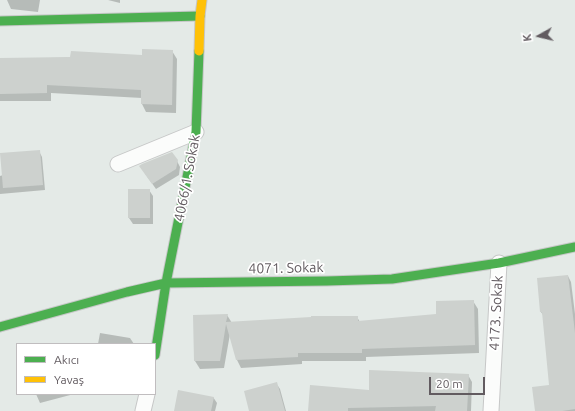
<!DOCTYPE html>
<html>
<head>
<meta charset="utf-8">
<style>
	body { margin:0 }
	#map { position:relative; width:575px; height:411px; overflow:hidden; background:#e4eae7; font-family:Ubuntu,sans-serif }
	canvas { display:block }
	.legend { position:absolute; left:16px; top:343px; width:140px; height:52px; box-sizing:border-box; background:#fff; border:1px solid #c0bdbf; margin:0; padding:5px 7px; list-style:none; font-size:12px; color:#625b60 }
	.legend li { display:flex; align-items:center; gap:8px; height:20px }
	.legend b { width:20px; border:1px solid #c0bdbf }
	.north { position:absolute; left:519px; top:16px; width:40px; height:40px; -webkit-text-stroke:3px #fff; paint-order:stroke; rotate:262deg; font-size:11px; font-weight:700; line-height:16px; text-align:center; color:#625b60 }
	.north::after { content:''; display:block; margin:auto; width:14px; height:18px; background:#625b60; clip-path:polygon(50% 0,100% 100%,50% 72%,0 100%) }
	.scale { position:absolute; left:429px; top:377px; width:56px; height:18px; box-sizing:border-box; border:2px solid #625b60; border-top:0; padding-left:5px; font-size:12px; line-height:14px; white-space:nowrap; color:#625b60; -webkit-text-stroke:3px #fff; paint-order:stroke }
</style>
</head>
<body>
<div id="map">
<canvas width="575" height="411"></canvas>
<ul class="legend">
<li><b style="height:5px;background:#4caf50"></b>Akıcı</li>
<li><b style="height:5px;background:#ffc107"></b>Yavaş</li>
</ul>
<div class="north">K</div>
<div class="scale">20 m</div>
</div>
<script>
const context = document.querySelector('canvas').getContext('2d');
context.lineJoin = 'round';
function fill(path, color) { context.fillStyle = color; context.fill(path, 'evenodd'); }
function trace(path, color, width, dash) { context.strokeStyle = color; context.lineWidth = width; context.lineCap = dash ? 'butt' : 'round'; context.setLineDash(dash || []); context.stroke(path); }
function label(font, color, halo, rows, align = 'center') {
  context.font = font + ' Ubuntu,sans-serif'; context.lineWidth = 3.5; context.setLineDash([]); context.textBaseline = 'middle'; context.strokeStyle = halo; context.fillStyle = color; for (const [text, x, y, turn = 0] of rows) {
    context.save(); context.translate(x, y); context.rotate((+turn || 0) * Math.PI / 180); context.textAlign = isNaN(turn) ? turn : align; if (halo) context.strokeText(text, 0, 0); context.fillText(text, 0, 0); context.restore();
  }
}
fill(new Path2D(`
	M7 0H40L38 12 11 9Z
	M108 0H120V3Z
	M172 51 177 59 176 113 146 112 142 104V98L51 93V101H0V59L143 56Z
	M39 151 42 157 45 190 0 194V176L3 175Z
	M177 161 180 167 179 175 156 189 144 172Z
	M129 190H149L153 196V224H133L129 218Z
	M568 276 571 282 575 314V411H536L550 386 543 315 541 312Z
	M473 301 478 309 479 353 366 357V361H302V364L241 368 237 360 230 334 224 368 200 369 195 361 194 316 227 315 232 323 357 317 360 322 437 315Z
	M100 333 130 338 134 344H98Z
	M468 375 472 382 471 411H309L370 391Z
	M276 383 280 389 286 411H250Z
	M36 394H74L40 403Z
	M213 397 217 403 215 411H175Z`), '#0003');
fill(new Path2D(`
	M142 49 173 50 172 105 141 104V90L47 85V93L0 94V58L70 57 71 51 142 55Z
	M40 150 43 185 3 188 0 153Z
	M172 152 178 160 176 169 152 184 139 166 142 164Z
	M128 189H150V218H128Z
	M568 275 575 333V409L562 411H535L532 387 549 385 542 312H540L537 278Z
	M474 300 475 345 362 349V353H298V357L236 360 226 324 220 361H194L193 315 228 314 226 322 311 317V316H358V321L436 314V301Z
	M369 370 469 374 467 411H435L436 406 348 408V411H308L310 385 369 390Z
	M277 382 285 411H249L244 391Z
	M178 390 214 397 211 411H174Z`), '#cdd1ce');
const street = new Path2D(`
	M118 164 196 132
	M143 411 147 394
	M491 411 499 263`);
const fast = new Path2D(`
	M0 21 200 16
	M0 327 127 292 166 283 327 281 392 279 499 263 575 247
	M155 355 166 283 196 132 199 51`);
const slow = new Path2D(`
	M199 51 200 16 202 0`);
trace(street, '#c6c7c7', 17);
trace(fast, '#c6c7c7', 11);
trace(slow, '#c6c7c7', 11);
trace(street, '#fbfcfb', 15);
trace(fast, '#4caf50', 9);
trace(slow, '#ffc107', 9);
label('14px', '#625b60', '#fff', [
	["4066/1. Sokak",187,178,-79],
	["4071. Sokak",286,268,-1],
	["4173. Sokak",496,313,-87]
]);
</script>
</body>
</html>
